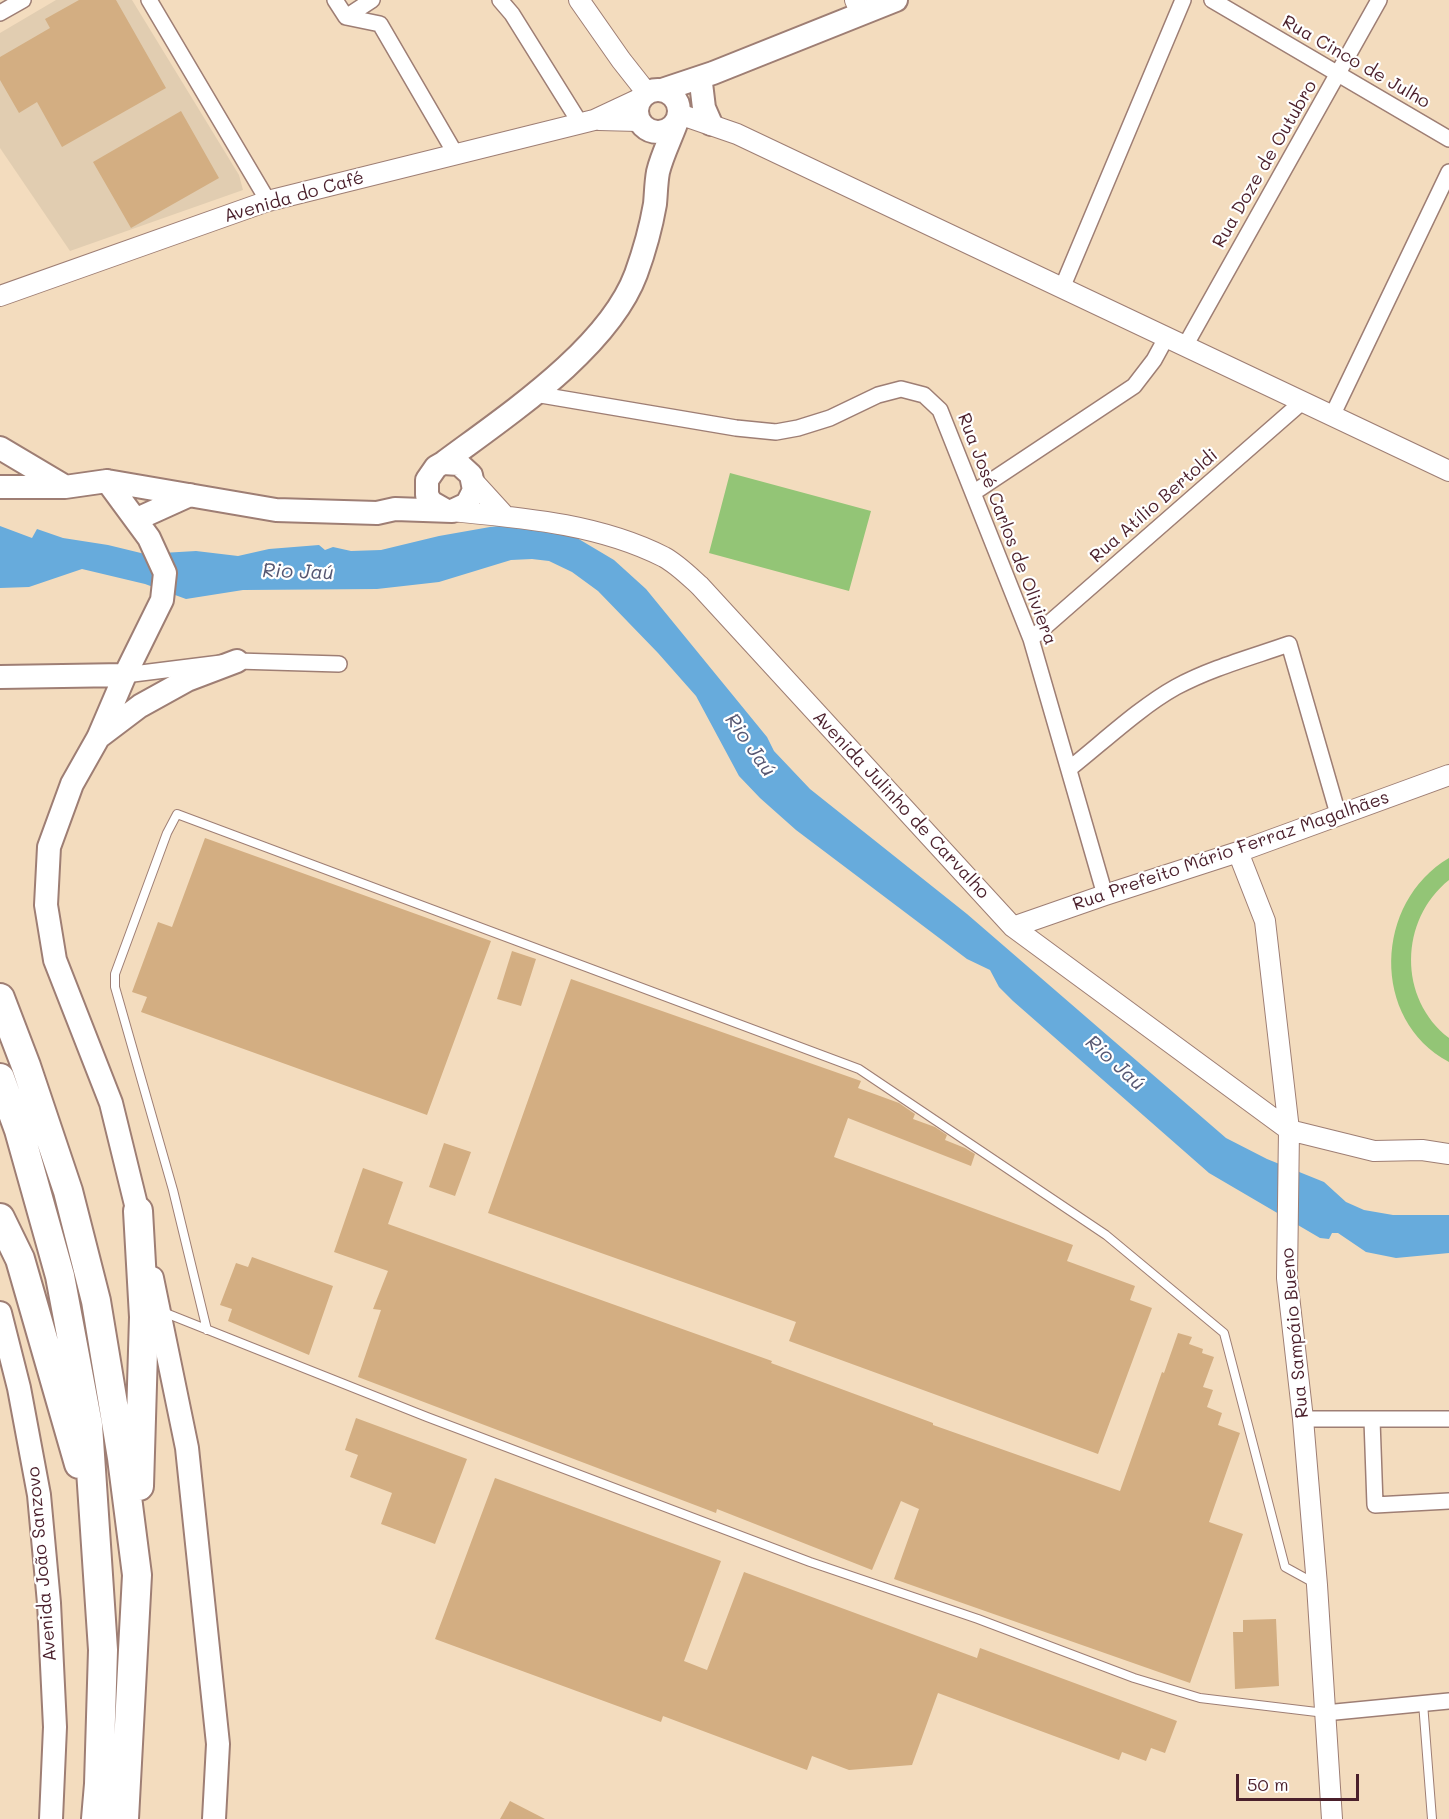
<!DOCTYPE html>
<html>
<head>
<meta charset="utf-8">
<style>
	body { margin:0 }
	#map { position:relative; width:1449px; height:1819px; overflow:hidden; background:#f3dcbe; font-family:Mali,sans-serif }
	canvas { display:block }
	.scale { position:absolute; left:1236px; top:1774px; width:123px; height:27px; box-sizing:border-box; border:3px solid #4a1f2b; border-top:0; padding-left:8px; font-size:18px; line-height:21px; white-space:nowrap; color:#4a1f2b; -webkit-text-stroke:4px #fff; paint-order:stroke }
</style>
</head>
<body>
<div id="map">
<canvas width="1449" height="1819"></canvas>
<div class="scale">50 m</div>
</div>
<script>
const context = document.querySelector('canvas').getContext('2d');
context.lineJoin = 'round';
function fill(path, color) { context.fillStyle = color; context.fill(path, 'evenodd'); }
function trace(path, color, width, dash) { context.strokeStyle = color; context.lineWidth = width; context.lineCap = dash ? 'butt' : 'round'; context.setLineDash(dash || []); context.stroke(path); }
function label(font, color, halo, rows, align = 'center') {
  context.font = font + ' Mali,sans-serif'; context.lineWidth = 4.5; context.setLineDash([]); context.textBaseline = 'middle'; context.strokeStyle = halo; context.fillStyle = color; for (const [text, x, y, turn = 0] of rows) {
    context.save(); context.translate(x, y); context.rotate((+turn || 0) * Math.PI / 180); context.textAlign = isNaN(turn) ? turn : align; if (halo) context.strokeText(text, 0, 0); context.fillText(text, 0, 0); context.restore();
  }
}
fill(new Path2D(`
	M56 0H132L239 175 243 190 70 251 0 148V33Z`), '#e1cdb1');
fill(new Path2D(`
	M730 473 871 511 849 591 709 553Z
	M1449 858V880C1399 920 1398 999 1449 1038V1062C1370 1020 1374 902 1449 858Z`), '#93c576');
fill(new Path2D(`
	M528 523 577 538 614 560 646 589 767 737 774 751 810 789 967 914 1226 1138 1267 1159 1324 1182 1346 1202 1364 1210 1393 1215H1449V1253L1396 1258 1366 1252 1338 1233H1332L1329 1239 1320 1238 1209 1173 1013 1001 999 987 990 970 967 959 796 830 760 798 739 776 696 696 658 653 598 591 572 572 549 561 532 559 511 560 439 582 377 589 243 590 186 599 145 584 82 569 29 587 0 588V526L32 538 37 529 63 538 108 545 145 554 196 551 238 556 269 549 319 545 325 550 333 547 351 551 381 550 439 536 490 527Z`), '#67abdc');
fill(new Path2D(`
	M79 0H116L166 88 62 147 37 102 19 113 0 80V57L50 28 45 19Z
	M181 111 219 178 131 228 93 162Z
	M205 838 491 941 427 1115 141 1012 147 997 132 992 158 922 172 927Z
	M512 951 536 959 521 1006 497 999Z
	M571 979 861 1081 858 1088 899 1103 915 1114 913 1119 935 1127 947 1135 945 1140 965 1148 975 1154 971 1166 848 1118 834 1157 1073 1245 1067 1261 1135 1286 1130 1300 1152 1308 1098 1454 789 1341 796 1322 488 1213Z
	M444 1143 471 1152 455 1196 429 1187Z
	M363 1168 403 1182 388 1224 772 1361 771 1363 933 1423V1425L1120 1491 1162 1372 1164 1373 1178 1333 1192 1337 1189 1344 1203 1349 1202 1353 1214 1357 1203 1387 1213 1390 1207 1407 1222 1413 1218 1425 1240 1433 1209 1522 1243 1534 1190 1683 894 1579 919 1509 901 1501 872 1570 717 1509 716 1513 358 1377 381 1310 373 1309 388 1271 334 1252Z
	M252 1257 333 1286 309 1355 228 1321 232 1309 220 1305 236 1263 248 1267Z
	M356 1418 467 1459 435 1544 381 1524 392 1493 350 1477 358 1455 345 1450Z
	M495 1478 721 1561 684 1661 707 1670 744 1572 977 1658 980 1648 1177 1721 1165 1753 1151 1748 1146 1761 1122 1752 1119 1760 938 1693 912 1765 849 1770 812 1756 807 1770 663 1716 661 1722 435 1639Z
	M1276 1619 1279 1686 1235 1689 1233 1632H1243V1620Z
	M510 1801 545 1819H500Z`), '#d3ae82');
const service = new Path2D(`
	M163 1312 427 1417 810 1562 978 1619 1134 1678 1200 1698 1325 1713
	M207 1330 173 1190 115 987V974L167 833 177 814 859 1069 1106 1235 1224 1333 1285 1567 1316 1584
	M1423 1703 1432 1819`);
const minor = new Path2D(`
	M149 0 268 201
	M335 0 346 17 380 24 455 153
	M500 0 512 14 580 123
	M1212 0 1449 139
	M0 13 23 0
	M346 17 372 0
	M1062 288 1183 0
	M1185 346 1379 0
	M535 394 736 428 776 432 798 428 830 418 878 395 901 389 924 395 940 410 1031 639 1105 895
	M1332 416 1449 172
	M973 493 1134 386 1154 360 1166 338
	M1031 639 1302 402
	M125 675 237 661 339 664
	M1069 769C1102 743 1140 707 1176 687 1211 668 1252 657 1289 644L1338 814
	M1303 1419H1449
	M1372 1420 1375 1505 1449 1501
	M1325 1713 1449 1701`);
const tertiary = new Path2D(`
	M579 0 621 60 647 93
	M855 0 861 14
	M679 114 737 134 1449 471
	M599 120 638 121
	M0 296 268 201 594 120 641 98
	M474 482 505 516
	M452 511C524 518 599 524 664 557 677 564 689 576 700 586L1013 927 1289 1130 1374 1151 1422 1150 1449 1154
	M1238 852 1265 921 1289 1130 1287 1278 1303 1419 1317 1585 1332 1819
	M1013 927 1105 895 1238 852 1449 775`);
const secondary = new Path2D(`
	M701 83 704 108 711 124
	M637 111a21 21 0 1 1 42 0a21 21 0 1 1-42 0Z
	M662 90 713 73 896 0
	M0 448 64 486
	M443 463C506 416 608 349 636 274 644 252 651 227 655 204 656 194 656 183 658 172 662 155 671 138 677 121
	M107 481 276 510 377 513 395 509 452 511 467 504 474 490 471 475 459 464 443 463 436 467 427 480V495L431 502 445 510
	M0 487H65L107 481 149 538 165 573 162 600 125 675 98 738 72 784 49 847 46 905 55 960 111 1103 141 1225
	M137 519 190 495
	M0 677 125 675
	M99 737 140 706 187 680 237 661
	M152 1278 187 1448 218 1744 214 1819
	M0 1313 19 1388 39 1495 49 1603 55 1727 51 1819`);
const motorway = new Path2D(`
	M0 998 26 1066 68 1191 96 1301 122 1458 137 1575 124 1819
	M0 1078 19 1130 60 1276 88 1425 103 1650 99 1784 96 1819
	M138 1211 144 1317 139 1486
	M0 1218 20 1259 79 1464`);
trace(service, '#9e7e74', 10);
trace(minor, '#9e7e74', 18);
trace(tertiary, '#9e7e74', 22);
trace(secondary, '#9e7e74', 26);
trace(motorway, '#9e7e74', 32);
trace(service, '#fff', 8);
trace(minor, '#fff', 15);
trace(tertiary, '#fff', 20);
trace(secondary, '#fff', 22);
trace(motorway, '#fff', 28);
label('18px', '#4a1f2b', '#fff', [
	["Rua Cinco de Julho",1356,62,30],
	["Rua Doze de Outubro",1265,164,-60],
	["Avenida do Café",294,197,-16],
	["Rua Atílio Bertoldi",1154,506,-41],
	["Rua José Carlos de Oliviera",1007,529,69],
	["Avenida Julinho de Carvalho",901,805,47],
	["Rua Prefeito Mário Ferraz Magalhães",1231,851,-19],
	["Rua Sampáio Bueno",1295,1333,-95],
	["Avenida João Sanzovo",42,1564,-95]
]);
label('italic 20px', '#565772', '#fff', [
	["Rio Jaú",298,572,2],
	["Rio Jaú",750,745,55],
	["Rio Jaú",1115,1063,42]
]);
</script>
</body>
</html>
